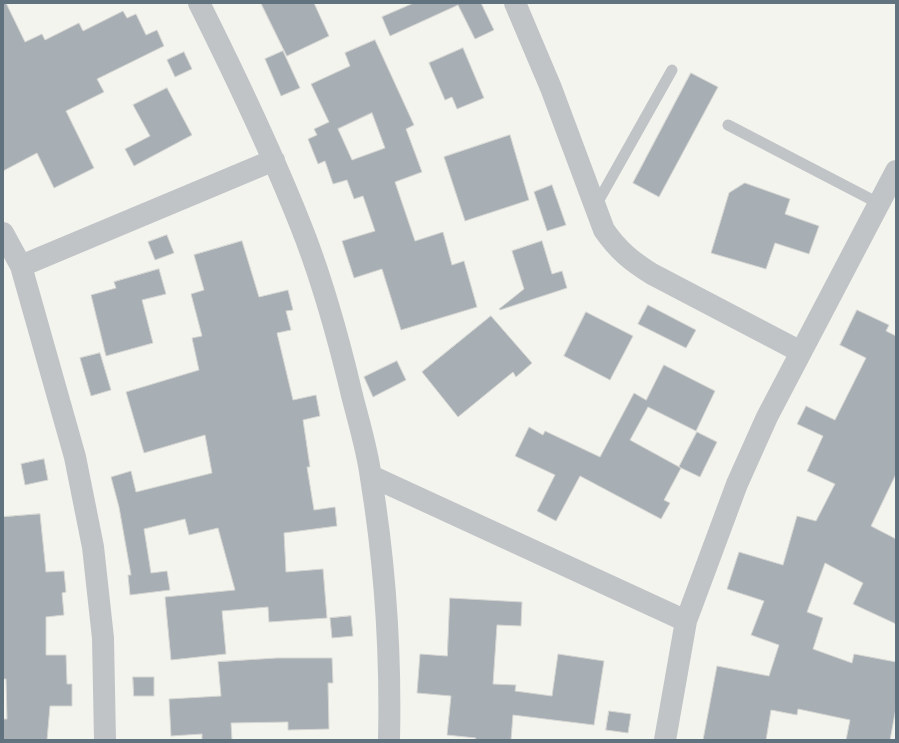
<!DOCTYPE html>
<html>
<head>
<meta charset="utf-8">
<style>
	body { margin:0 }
	#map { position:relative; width:899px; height:743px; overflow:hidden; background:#f4f4ef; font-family:"Roboto Condensed",sans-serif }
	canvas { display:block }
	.frame { position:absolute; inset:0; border:4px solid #627380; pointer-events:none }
</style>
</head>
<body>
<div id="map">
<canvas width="899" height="743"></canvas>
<div class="frame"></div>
</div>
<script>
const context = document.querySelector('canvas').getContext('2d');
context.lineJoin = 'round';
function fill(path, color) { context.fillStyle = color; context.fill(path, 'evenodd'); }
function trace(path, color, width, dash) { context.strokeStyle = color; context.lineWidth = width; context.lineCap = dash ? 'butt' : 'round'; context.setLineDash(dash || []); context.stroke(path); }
const building = new Path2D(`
	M3 3H6L25 42 42 34 45 40 79 23 83 31 123 11 127 18 136 14 146 35 157 30 164 46 97 79 104 92 66 111 94 168 54 188 37 153 3 171Z
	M261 3H314L329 36 287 56Z
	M414 3H481L494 30 475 39 458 5 390 36 382 17Z
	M375 40 414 125 406 129 422 172 395 182 415 241 443 232 452 265 464 261 477 307 401 330 382 269 354 278 342 241 375 231 363 196 354 199 347 180 333 184 325 161 318 164 308 139 317 135 314 129 329 122 311 84 350 66 345 53ZM372 113 385 148 352 160 338 129Z
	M463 48 484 98 457 109 452 97 445 100 429 63Z
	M283 51 300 88 281 96 265 59Z
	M184 52 192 69 175 77 167 60Z
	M691 73 718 87 659 197 633 183Z
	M167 88 192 135 134 166 125 149 150 136 133 105Z
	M510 135 529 200 465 221 444 157Z
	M745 183 790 199 785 214 819 226 809 254 775 243 766 269 711 253 729 193Z
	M552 185 566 225 547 231 534 192Z
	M167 235 174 253 155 260 148 242Z
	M242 241 259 297 288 290 293 310 286 311 291 330 277 333 293 400 316 395 320 416 303 420 310 467H307L314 510 335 507 337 526 284 533 286 572 323 569 327 618 269 622 268 607 222 611 226 654 171 660 165 597 235 590 218 528 189 535 185 519 144 529 151 573 167 571 170 590 130 595 128 575H131L119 507 111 477 131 471 136 492 212 473 205 435 144 453 126 392 199 370 192 338 202 336 191 294 204 290 194 255Z
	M542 241 552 274 562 271 567 288 500 310 499 309 524 289 512 251Z
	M159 269 166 294 142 300 153 343 106 356 91 295 116 288 114 282Z
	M648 305 696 330 686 348 638 324Z
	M857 310 889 325 886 331 896 336V474L871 526 896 539V624L853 604 863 583 825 563 807 612 823 618 813 649 852 663 854 654 896 662V708L890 740H846L850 720 798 709 797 715 771 710 766 740H703L717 666 769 676 779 645 751 635 764 601 727 589 739 552 783 565 797 516 816 521 835 484 807 471 823 436 797 424 806 406 835 420 866 358 840 345Z
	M586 312 633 336 610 380 564 356Z
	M491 316 532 363 516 377 513 372 458 417 422 372Z
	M100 353 111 390 91 396 80 358Z
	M397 361 406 380 373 397 364 377Z
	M664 365 715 391 696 431 648 407 630 440 681 468 664 500 670 503 661 519 580 476 556 521 537 511 555 475 515 456 529 427 543 435 545 431 600 457 634 393 646 400Z
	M697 432 717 442 700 477 679 467Z
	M44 459 48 480 25 485 21 464Z
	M40 514 46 572 64 571 66 592 62 593 64 615 46 617V655H66L67 684H72V706H50L47 740H3V719H7L6 679H3V517Z
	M450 598 522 602 521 626 497 625 493 684 516 685 515 691 552 696 558 654 604 661 594 725 513 715 511 740H475L476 738 447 735 451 696 417 693 420 654 447 656Z
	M351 616 353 636 332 638 330 618Z
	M277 658H332L333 683H328L329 729 288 730V722L231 723 232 740H202V734L171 736 169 699 221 696 218 662Z
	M133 677H154V696H134Z
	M609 711 631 714 628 733 606 730Z`);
fill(building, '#a7afb4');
trace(building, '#d5d5d2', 1);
trace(new Path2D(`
	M728 125 880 204
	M595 207 672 70`), '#c0c4c7', 11);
trace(new Path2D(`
	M199 3C238 81 275 158 306 239 324 287 338 337 350 387 357 417 367 447 371 478 385 564 391 652 389 740
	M515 3 551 88 604 230C618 250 631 261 652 274L801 352
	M3 233 21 266 75 457 93 547 103 638 105 740
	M21 266 274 160
	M371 476 686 621
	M665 740 686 621 737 484 767 417 896 171`), '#c0c4c7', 22);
</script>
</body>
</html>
